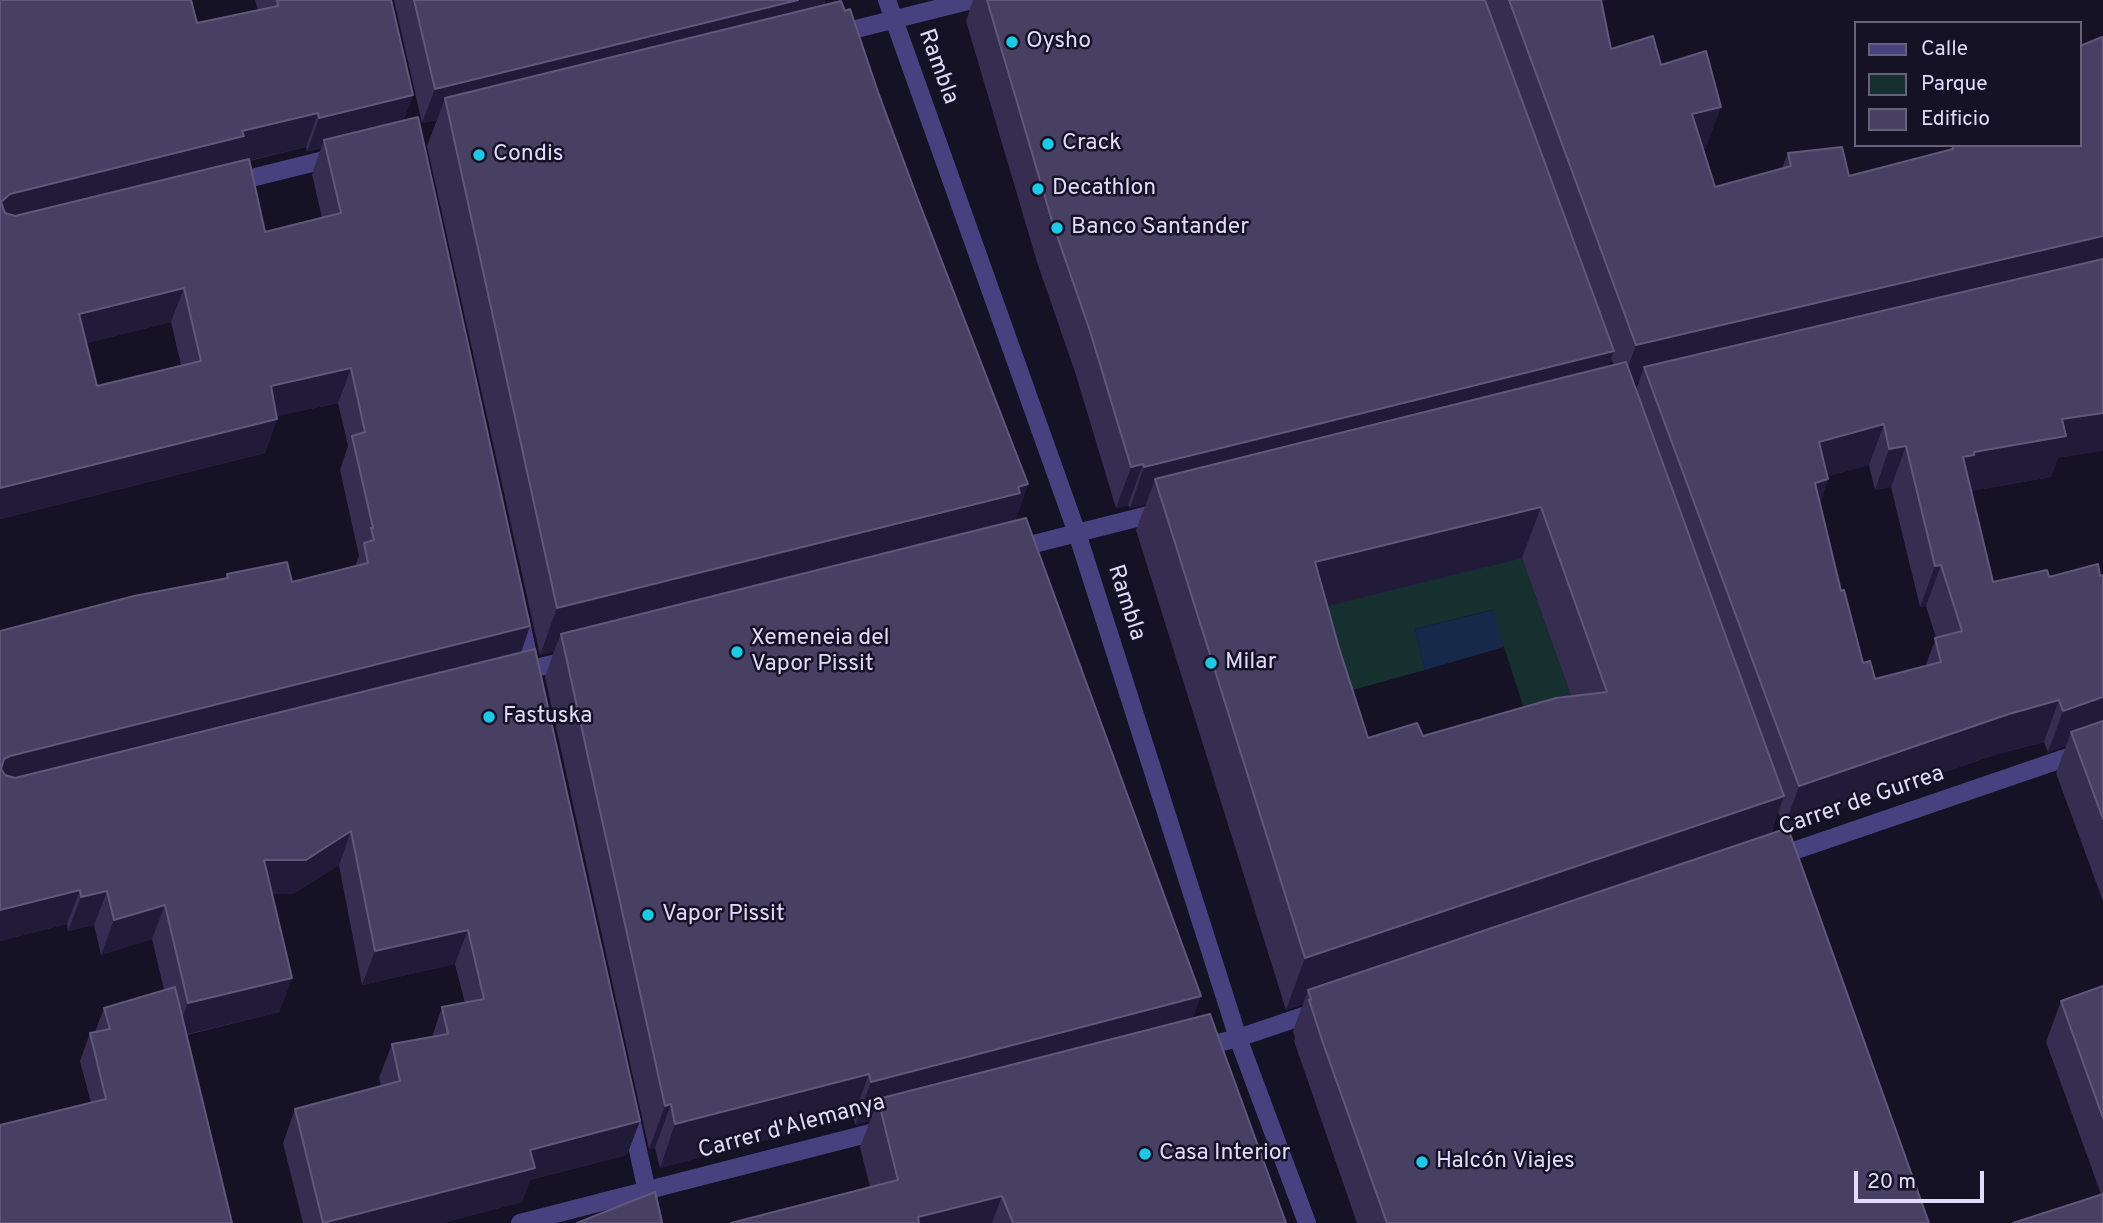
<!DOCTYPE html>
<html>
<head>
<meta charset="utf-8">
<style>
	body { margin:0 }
	#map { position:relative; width:2103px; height:1223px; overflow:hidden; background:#161225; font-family:Overpass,sans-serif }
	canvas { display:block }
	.legend { position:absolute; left:1854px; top:21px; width:228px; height:126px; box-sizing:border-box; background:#161225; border:2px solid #67627b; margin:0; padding:9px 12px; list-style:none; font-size:21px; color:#e0dbfb }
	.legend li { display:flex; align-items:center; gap:14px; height:35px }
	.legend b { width:35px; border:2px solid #67627b }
	.scale { position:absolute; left:1854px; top:1171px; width:130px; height:32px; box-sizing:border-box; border:4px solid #e0dbfb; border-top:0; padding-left:9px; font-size:21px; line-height:24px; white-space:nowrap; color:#e0dbfb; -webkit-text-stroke:5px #161225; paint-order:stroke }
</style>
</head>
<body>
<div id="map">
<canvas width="2103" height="1223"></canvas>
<ul class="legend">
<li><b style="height:9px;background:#47427f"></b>Calle</li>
<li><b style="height:19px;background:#162f2f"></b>Parque</li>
<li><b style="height:19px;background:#484063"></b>Edificio</li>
</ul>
<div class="scale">20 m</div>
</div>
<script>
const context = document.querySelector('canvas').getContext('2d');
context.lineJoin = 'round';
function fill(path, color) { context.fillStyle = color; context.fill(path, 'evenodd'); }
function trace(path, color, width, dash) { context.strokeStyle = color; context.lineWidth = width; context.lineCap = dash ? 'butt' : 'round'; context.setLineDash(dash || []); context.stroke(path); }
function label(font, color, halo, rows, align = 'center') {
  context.font = font + ' Overpass,sans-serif'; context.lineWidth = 5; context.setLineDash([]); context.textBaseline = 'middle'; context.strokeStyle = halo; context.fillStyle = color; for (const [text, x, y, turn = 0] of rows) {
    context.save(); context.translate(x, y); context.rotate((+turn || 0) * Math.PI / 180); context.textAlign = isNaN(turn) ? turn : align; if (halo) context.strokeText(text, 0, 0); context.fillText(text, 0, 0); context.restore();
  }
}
fill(new Path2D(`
	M1522 558 1587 741 1537 749 1492 610 1415 629 1425 670 1320 699 1316 609Z`), '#162f2f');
fill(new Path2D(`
	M1493 610 1504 647 1425 670 1415 629Z`), '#16294a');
trace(new Path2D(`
	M887 0 1077 533 1238 1038 1307 1223
	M836 34 972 0
	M231 183 340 156
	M1014 549 1164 511
	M520 618 532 673
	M519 672 573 659
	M1776 857 2103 745
	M1198 1048 1238 1038 1321 1010
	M630 1114 654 1223
	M520 1223 886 1129`), '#47427f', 18);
fill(new Path2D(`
	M0 0 197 23 258 10 255 0H391L413 95 403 121 530 626 521 652 627 1155 530 1180 522 1202 442 1223H303L283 1143 295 1109 381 1086 379 1078 392 1044 432 1037 442 1007 465 1003 455 964 362 985 339 865 293 894H272L292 978 279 1012 187 1035 232 1223 91 1103 80 1061 90 1033 95 1032 104 1008 164 990 152 939 101 955 94 925 68 931 67 924 0 941 225 579 227 574 292 582 355 566 359 556 340 470 348 446 338 403 277 416V419L265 453 0 519ZM306 147 307 152 321 148 312 174 322 218 265 232 249 161ZM171 322 181 365 97 386 87 343Z
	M394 0H825L824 5 878 92 917 197 1028 484 1015 521 1193 1018 1286 1223H731L870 1187 860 1147 870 1121 855 1125 853 1117 660 1168 655 1148 649 1149 545 677 554 651 540 655 427 146 437 120 422 123Z
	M973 0H1606L1601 1 1611 49 1661 65 1706 148 1703 149 1715 187 1782 168 1788 153 1849 176 1951 150 1952 145 2058 458 2051 477 1971 491 1993 582 2049 577 2103 575V901L2056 773 2066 746 2048 752 2044 742 1994 755 1784 828 1778 812 1771 834 1929 1223H1357L1294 1041 1295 1038 1293 1031 1303 1004 1286 1010 1136 530 1146 504 1130 508 1128 505 1116 508 1075 372 1037 262 966 21ZM1611 359 1614 365 1608 366ZM1639 382 1636 390 1634 383ZM1869 465 1875 490 1891 487 1920 607 1926 606 1936 638 1925 667 1875 679 1863 663 1841 591 1820 502 1828 479V476ZM1522 558 1571 696 1423 736 1368 738 1339 648 1327 606Z
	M2103 986V1223L2101 1194 2046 1042 2061 1001Z`), '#362d51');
fill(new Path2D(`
	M798 0H825L816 27 445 98 437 120 422 123 435 89Z
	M413 95 400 129 324 140 321 148 307 152 319 118Z
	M1721 107 1706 148 1678 155 1692 114Z
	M318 113 306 147 233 164 0 227 1 202 10 194 242 131Z
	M2103 236V274L1644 367 1639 382 1621 386 1636 345Z
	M184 288 171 322 67 348 79 314Z
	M1614 351 1599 392 1155 479 1146 504 1130 508 1144 467Z
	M351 368 338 403 259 420 271 386Z
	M2103 413V451L2058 458 2051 477 1960 493 1963 457 2062 419Z
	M277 419 265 453 0 519V488Z
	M1884 424 1869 465 1804 483 1819 442Z
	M1906 446 1891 487 1875 490 1889 449Z
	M1143 464 1128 505 1116 508 1131 467Z
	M1828 479 1813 520 1815 483Z
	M1028 484 1011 531 561 634 554 651 540 655 557 608Z
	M1541 507 1522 558 1297 613 1315 562Z
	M1941 565 1926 606 1920 607 1935 566Z
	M530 626 518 661 0 789V770L4 759 10 756Z
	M2103 697V726L2071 732 2066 746 2048 752 2063 711Z
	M2059 700 2044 742 1994 755 1784 828 1799 786 2009 714Z
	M1784 796 1766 847 1308 990 1303 1004 1286 1010 1305 958Z
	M351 831 339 865 293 894H251L264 860Z
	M80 890 67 924 0 941V910Z
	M107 891 94 925 68 931 81 897Z
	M165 905 152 939 101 955 114 920Z
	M468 930 455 964 362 985 375 951Z
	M292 978 279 1012 175 1037 188 1003Z
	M1201 996 1185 1040 878 1099 870 1121 855 1125 871 1082Z
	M869 1074 853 1117 660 1168 675 1124Z
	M671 1104 655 1148 649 1149 665 1106Z
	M640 1121 627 1155 530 1180 522 1202 442 1223H323L530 1150Z
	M1002 1196 992 1223H916L918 1217Z`), '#211a38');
const building = new Path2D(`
	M0 0H191L197 23 278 6 277 0H391L413 95 319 118 318 113 242 131 244 136 10 194 1 202 5 213 15 216 249 159 265 232 341 213 324 140 418 117 530 626 10 756 4 759 1 769 5 775 15 778 535 649 640 1121 530 1150 535 1168 323 1223 295 1109 400 1081 392 1044 448 1034 442 1007 484 999 468 930 375 951 351 831 306 860H264L292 978 188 1003 165 905 114 920 107 891 81 897 80 890 0 910V631L134 596 228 578 227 574 287 562 292 582 368 563 364 543 374 540 371 528H373L352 436 365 432 351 368 271 386 277 419 0 488ZM184 288 201 361 97 386 79 314Z
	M414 0H798L435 89Z
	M987 0H1485L1614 351 1144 467 1143 464 1131 467 1090 331 1052 221Z
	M1509 0H1601L1611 49 1653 36 1661 65 1706 51 1721 107 1692 114 1715 187 1791 166 1788 153 1842 147 1849 176 1953 149V145H2080V46L2102 37 2103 44V236L1636 345Z
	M841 1 845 11 850 9 878 92 917 197 1028 484 1018 487 1020 493 557 608 445 98Z
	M2103 259V413L2062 419 2066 436 1974 452V455L1963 457 1993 582 2047 570 2049 577 2098 564 2100 576 2103 575V697L2063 711 2059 700 2009 714 1799 786 1644 367ZM1884 424 1889 449 1906 446 1935 566 1941 565 1962 631 1935 638 1941 662 1875 679 1870 661 1863 663 1844 590 1841 591 1815 483 1828 479 1819 442Z
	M1626 362 1784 796 1305 958 1155 479ZM1541 507 1607 692 1556 698 1423 736 1417 723 1368 738 1339 648 1315 562Z
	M1026 518 1201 996 871 1082 869 1074 675 1124 671 1104 665 1106 561 634Z
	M2103 721V819L2071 732Z
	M1788 828 1929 1223H1387L1323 1043 1309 1000 1311 999 1308 990Z
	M2103 986V1118L2061 1001Z
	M175 987 232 1223H0V1125L106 1099 90 1033 110 1029 104 1008Z
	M1210 1014 1286 1223H1013L1002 1196 918 1217 919 1223H731L898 1180 878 1099Z
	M655 1192 662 1223H577Z
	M2103 1194V1223H2013Z`);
fill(building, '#484063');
trace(building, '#60587b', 2);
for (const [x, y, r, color] of [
	[1012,42,7,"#1ccae6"],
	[1048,144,7,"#1ccae6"],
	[479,155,7,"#1ccae6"],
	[1038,189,7,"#1ccae6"],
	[1057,228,7,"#1ccae6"],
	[737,652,7,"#1ccae6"],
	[1211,663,7,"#1ccae6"],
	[489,717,7,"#1ccae6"],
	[648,915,7,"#1ccae6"],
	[1145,1154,7,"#1ccae6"],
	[1422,1162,7,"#1ccae6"]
]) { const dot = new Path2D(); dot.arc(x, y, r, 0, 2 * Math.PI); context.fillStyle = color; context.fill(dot); trace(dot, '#161225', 2.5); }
label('23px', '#e0dbfb', '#161225', [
	["Oysho",1026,42],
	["Crack",1062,144],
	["Condis",493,155],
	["Decathlon",1052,189],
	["Banco Santander",1071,228],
	["Xemeneia del",751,639],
	["Vapor Pissit",751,665],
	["Milar",1225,663],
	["Fastuska",503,717],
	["Vapor Pissit",662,915],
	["Casa Interior",1159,1154],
	["Halcón Viajes",1436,1162]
], 'left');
label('23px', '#e0dbfb', '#161225', [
	["Rambla",937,67,70],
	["Rambla",1125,603,72],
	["Carrer de Gurrea",1862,802,-19],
	["Carrer d'Alemanya",792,1128,-15]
]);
</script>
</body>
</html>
